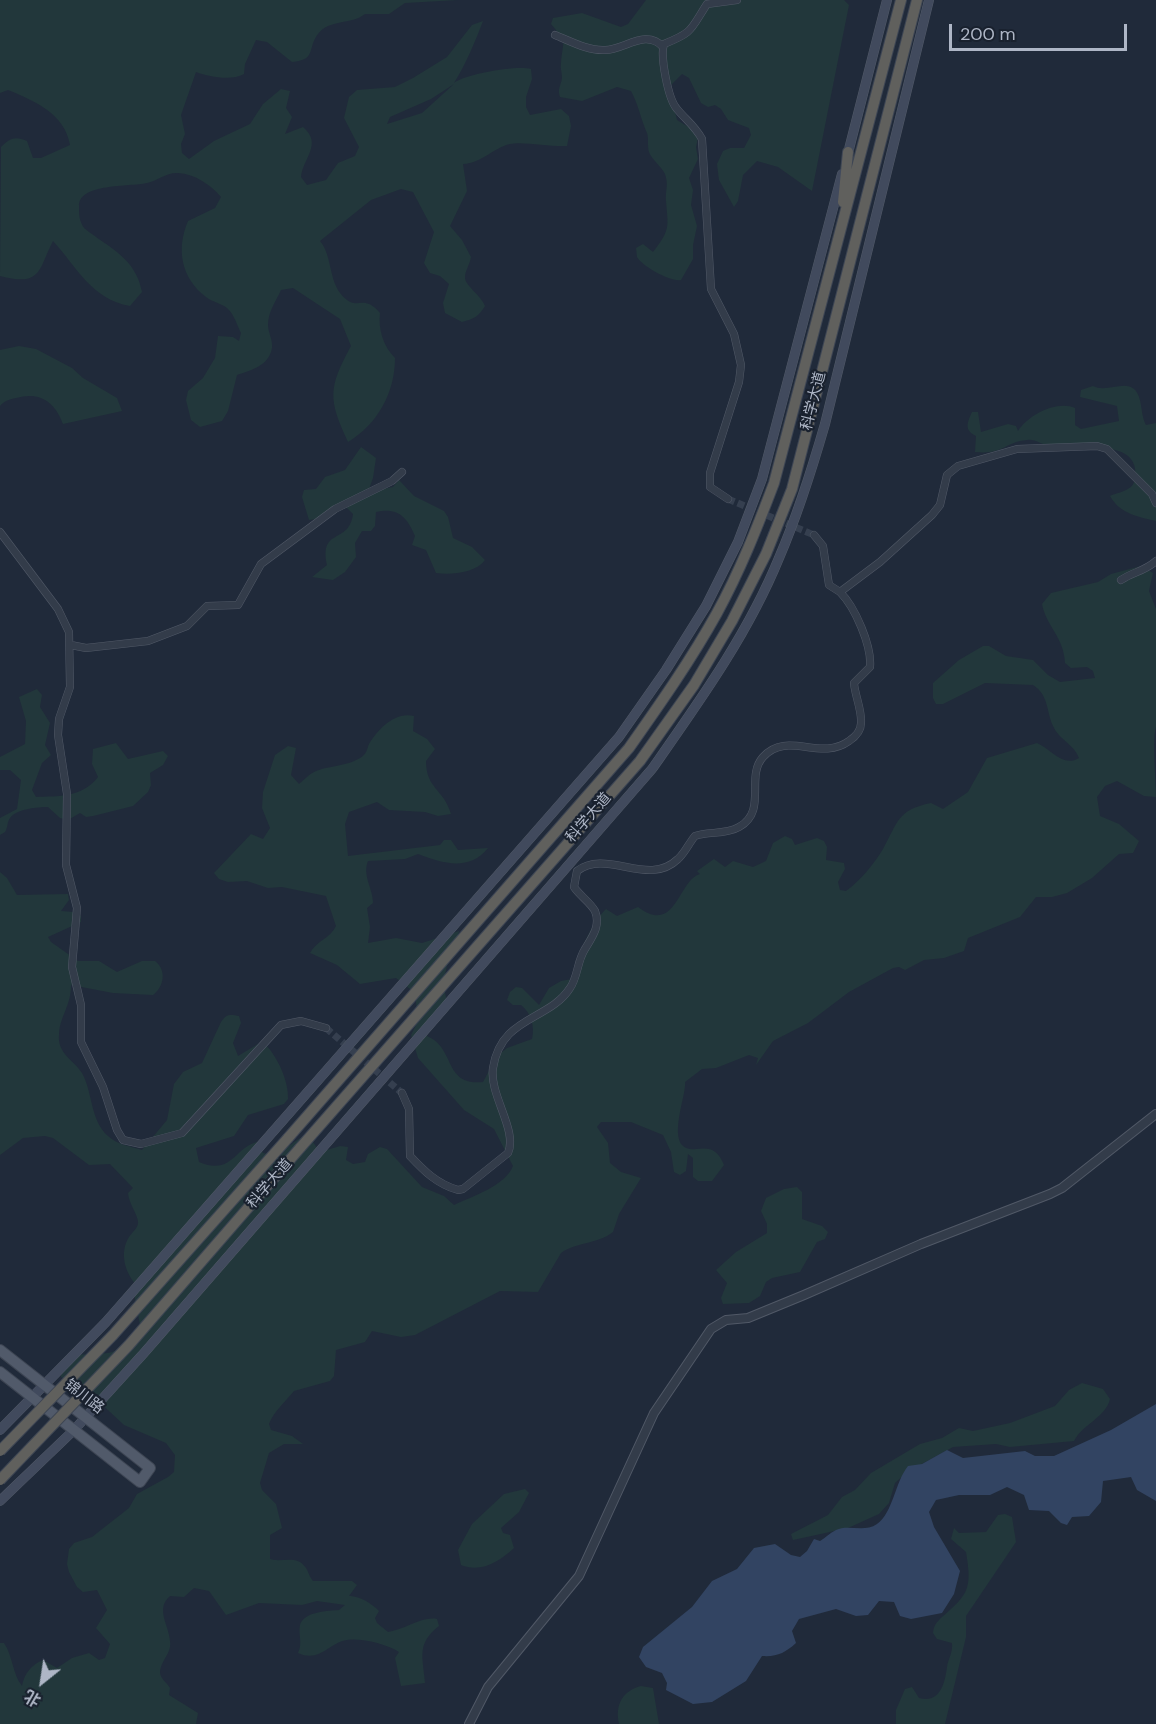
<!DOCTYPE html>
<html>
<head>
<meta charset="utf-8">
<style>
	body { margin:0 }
	#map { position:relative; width:1156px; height:1724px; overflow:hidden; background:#202a3a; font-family:"DM Sans","Noto Sans SC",sans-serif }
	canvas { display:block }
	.north { position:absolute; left:12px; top:1652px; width:60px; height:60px; -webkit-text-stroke:4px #19212e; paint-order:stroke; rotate:210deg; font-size:16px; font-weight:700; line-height:24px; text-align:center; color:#aeb6c6 }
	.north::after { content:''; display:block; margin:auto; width:21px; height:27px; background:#aeb6c6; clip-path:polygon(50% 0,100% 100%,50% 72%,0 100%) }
	.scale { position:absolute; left:949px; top:24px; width:178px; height:27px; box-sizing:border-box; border:3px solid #aeb6c6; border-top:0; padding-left:8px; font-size:18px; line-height:21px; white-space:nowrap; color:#aeb6c6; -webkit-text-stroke:4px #19212e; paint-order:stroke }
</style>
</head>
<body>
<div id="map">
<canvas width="1156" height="1724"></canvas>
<div class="north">北</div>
<div class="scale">200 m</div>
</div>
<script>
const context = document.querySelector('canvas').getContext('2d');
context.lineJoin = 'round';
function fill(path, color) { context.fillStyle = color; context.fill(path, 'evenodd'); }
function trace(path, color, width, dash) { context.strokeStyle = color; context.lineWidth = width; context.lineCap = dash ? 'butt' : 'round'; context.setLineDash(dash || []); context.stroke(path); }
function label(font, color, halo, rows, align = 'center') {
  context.font = font + ' "DM Sans","Noto Sans SC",sans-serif'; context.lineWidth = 4.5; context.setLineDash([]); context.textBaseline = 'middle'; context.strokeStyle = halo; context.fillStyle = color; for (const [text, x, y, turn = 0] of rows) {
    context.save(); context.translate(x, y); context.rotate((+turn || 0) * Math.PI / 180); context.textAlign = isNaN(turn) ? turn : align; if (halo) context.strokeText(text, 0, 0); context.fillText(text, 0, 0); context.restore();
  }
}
fill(new Path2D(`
	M0 0H458L405 3 389 14H365C351 25 329 19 318 34 307 48 317 60 292 62L267 42 256 40 245 64 244 74C231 81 210 77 196 72L181 115 185 134 181 144 182 153 189 159 214 141 250 124 263 104 281 89 290 91 286 108 292 117 285 134 303 127C323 144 303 158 301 177L307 185 326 180 338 163 355 156 359 147 344 118 349 97 357 90 395 87 413 78 447 57 472 25 483 21C475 42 466 64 454 83 465 74 517 65 531 69L532 79 526 97V107L530 115 561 109 569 116 571 126 567 146C551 147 522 141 510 144 493 148 482 163 463 164L467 191 450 226 462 240 471 257C470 264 465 271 465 277 464 285 481 295 485 306 479 316 474 319 462 322L445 313 443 303 449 284 440 276 430 273 424 263 434 232 413 192 401 189 371 200 320 241C334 258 327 285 347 300 358 309 364 294 380 313 378 329 383 346 395 358 395 392 378 424 348 442 328 399 328 388 351 346L340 319 293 288 281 290C276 301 268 312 268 325 268 332 273 340 272 348 269 366 251 370 237 375L228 411 222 421 200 427 191 420 186 400 188 391 203 378 215 358 218 336 233 337 239 341 241 333C237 325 234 314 227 308 221 303 212 302 206 297 181 278 176 249 188 221L215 208 221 197C211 185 195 174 178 173 167 172 157 181 147 183 129 187 79 183 79 206 79 215 79 220 84 228 109 248 136 258 142 292L130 306C91 299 77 267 53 241 38 270 42 287 0 276L1 147C10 138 15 136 27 141L33 158H41L70 145C65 114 35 101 8 90L0 93ZM454 84 422 113 387 124 390 117 431 99Z
	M646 0H844L849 5 812 191 778 167 757 161 743 175 738 201 734 207 719 180 717 164 723 151 730 148H744L751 135 749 128 728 120 721 109 715 105 708 107 701 103 689 78 682 74 669 87 677 120 695 131 698 138 696 147 698 159 689 178 693 190 691 205 697 226 693 245V259L681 280C670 282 642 266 637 257L636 248 643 244 653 252C671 229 668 227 666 201 665 191 669 185 665 174 661 166 652 160 649 152 647 146 649 139 647 133 641 120 639 106 631 91L617 87 582 101 560 97C557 88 561 86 562 78 562 73 560 68 561 63 563 39 568 44 551 24L553 18 582 13 621 27 628 24Z
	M19 346 36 349 72 368 83 378 117 398 122 411 63 424C55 402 40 391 16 398 10 399 4 401 0 406V350Z
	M1093 386C1106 393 1124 380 1134 389 1143 397 1140 414 1146 425L1156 423V521C1139 517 1120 514 1110 496 1119 492 1133 491 1135 479 1142 434 1072 452 1049 446 1040 444 1036 439 1027 440 1004 442 1004 455 975 452L976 436C964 430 967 423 972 412H978L981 432 1008 424 1016 426 1018 431C1028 415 1057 400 1075 408V425L1081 429 1119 421 1117 406 1080 397 1081 390Z
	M361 447 376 458 373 478 368 492 393 487 399 480 414 496 444 511 448 517 453 538 472 547 485 560C476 573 451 575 436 573L426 550 412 545 415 536C407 517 398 507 376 512L375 526 371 531H362L355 543 356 557 345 572 333 580 312 577 327 565C319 527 349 545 353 514L347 508C334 508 324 519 309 520L302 497 304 490 316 489 325 477 345 470Z
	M1141 566 1153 573 1149 591 1156 609V727C1152 738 1156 781 1156 797L1144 796 1117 781 1105 786 1097 797 1100 816 1119 824 1139 841 1133 853 1119 854 1092 878 1067 893 1052 897H1036L1020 917 968 938 964 951 944 958 924 960 905 970 899 967 893 968 849 992 808 1023 773 1041 756 1065 758 1058 749 1055 716 1068 702 1069 685 1082C687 1096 662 1153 696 1149 711 1147 718 1150 724 1165L712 1181H698L693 1177V1158L688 1154 686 1171 680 1175 674 1172 671 1152 663 1135 631 1122H601L597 1127 608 1143 610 1163 621 1172 641 1178 619 1214 613 1232C598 1244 576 1242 561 1253L538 1292 500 1291 415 1335 401 1337 372 1331 365 1342 336 1350 334 1376 330 1381 294 1391C286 1401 274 1411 269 1424L271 1430 292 1436 303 1444H284L269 1453 260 1483 262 1490 276 1504 282 1528 270 1535V1559C282 1563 297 1554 306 1568 309 1573 309 1576 313 1581H352L357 1585 349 1596C358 1595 373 1604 379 1611L375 1618 377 1623 388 1632C404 1630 422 1616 437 1619L439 1626C416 1644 423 1657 425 1683L401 1686 395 1658 399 1652C386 1644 362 1638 347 1640 328 1643 320 1663 298 1653 303 1643 298 1635 300 1625 304 1611 329 1611 339 1610L345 1605 317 1601 302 1605 259 1603 226 1615 209 1591 194 1588 184 1597 170 1596C155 1609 169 1625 170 1641 172 1653 161 1660 160 1672 160 1679 167 1682 170 1688L169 1695 198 1713 196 1724H0V1643H4C13 1656 12 1673 22 1686 24 1674 31 1665 43 1660L57 1668 72 1658 89 1653 99 1660 105 1658 110 1644 96 1628 107 1610 97 1590 83 1592 77 1587 69 1572 67 1564 69 1549 74 1543 92 1537 129 1508 137 1494 168 1477 174 1472 175 1455 166 1443 124 1425 95 1398 61 1377 60 1370 76 1355C114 1352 113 1358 141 1330L134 1294 137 1286C125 1273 119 1253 129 1237 132 1232 139 1228 138 1221 136 1211 129 1204 128 1193L133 1188 110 1164 89 1165 53 1138 45 1136 23 1138 0 1155V872L7 878 17 895 68 894 69 900 61 911 73 912 81 916V922L48 937 51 942 78 961H99L117 972 142 961H155C167 970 164 987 153 995L113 993 71 985C71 1006 60 1016 59 1034 57 1054 74 1060 82 1073 93 1093 90 1120 108 1136 116 1144 132 1147 142 1150L167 1120 174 1084 183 1072 202 1063 221 1022C226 1014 230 1014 239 1016L241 1023 233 1043 238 1056 258 1044H265C277 1056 289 1081 288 1099L284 1104 248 1115 234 1136 196 1148 199 1162C232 1176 235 1147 257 1142L263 1153C283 1159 291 1139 308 1135L320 1152 340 1146 348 1147 346 1160 353 1164 365 1162 368 1154 380 1147 387 1149 422 1187 444 1196 454 1205C473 1196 505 1186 513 1166L494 1129 464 1110 418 1058 411 1035 418 1021 415 993 396 978 360 984 337 965 310 953C316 941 331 938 336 926L326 896 282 887 268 888 247 881 228 882 219 879 214 873 251 834 263 839 270 828 262 808 263 792 275 755 288 746 296 748 291 775 299 784C304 780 308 775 314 772 329 765 348 767 363 756 367 752 367 749 369 744 378 729 395 711 414 716L413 731 427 739 435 749 426 761C426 789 444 789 451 814L438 816 425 812 389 810 377 802 349 812 345 824 348 856 440 845 444 840H451L458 850 488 848C469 872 442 863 418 854L405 859 368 861C362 876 373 888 373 903L367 908 370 927 368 943 396 938 422 943 459 931 458 937 448 947 450 953 443 983 447 1002 426 1031 427 1036C456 1048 443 1086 483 1082L497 1056 507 1048 532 1039C535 1026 531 1013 521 1005H513L507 1000 510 992 516 987 522 988 539 1005 549 988 561 981 572 979C575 959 592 922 606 909L617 916 638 907C676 936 678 880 700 874L697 871 714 859 725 867 733 861 753 867 766 861 773 843 785 836 792 839 795 845 817 838 824 841 827 847 826 860 844 863 845 869 838 882 840 890 846 891C860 881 874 864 883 849 898 822 897 810 931 803L943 809 968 792 987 758 1037 743C1051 749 1063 768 1079 758 1074 744 1059 740 1053 726 1046 711 1049 695 1033 685L985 683 943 704H936L933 698V683L959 660 983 646H989L1006 656 1033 660 1048 675 1060 682 1095 678 1093 671 1087 667 1071 668 1065 663C1064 637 1046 626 1042 604L1051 593 1098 582 1111 574Z
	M37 689 42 695 40 707 50 723 45 745 51 755 42 763 32 790 36 797C58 796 82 798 98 777L92 764 93 749 116 743 128 759 163 751 168 756 163 765 150 773 151 785 148 792 133 806 93 816 86 817 80 813 68 820 60 818 48 807C38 807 16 809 10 818 7 822 8 827 5 832L0 835V818L17 809 21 780 10 770H0V757L25 744 26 721 19 697Z
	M797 1187 802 1192V1219L822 1226 828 1232 825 1239 817 1242 800 1272 772 1278 766 1282 760 1296 749 1303 723 1304 721 1298 727 1283 716 1270 736 1252 767 1233V1224L761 1211 766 1198 784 1189Z
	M1082 1383 1103 1389 1110 1399C1106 1417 1083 1424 1074 1441L1010 1447 996 1444 953 1447 907 1472 895 1483 889 1503 879 1514 848 1528 793 1540 791 1534 828 1515 842 1497 855 1490 871 1473 920 1444 942 1438 959 1428 973 1431 1010 1423 1055 1406 1069 1390Z
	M525 1489 529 1493 519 1512 501 1528 503 1533 510 1535 514 1548C499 1562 481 1573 461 1565L458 1550 472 1524 504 1494Z
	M1005 1514 1012 1517 1016 1542 966 1616V1637L945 1724H896V1710L905 1689 912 1687 919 1698C940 1704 945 1683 947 1667 948 1659 953 1653 952 1643L937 1639 933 1633C934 1625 936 1623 942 1617 969 1594 972 1588 966 1552L951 1539 954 1528 959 1533 986 1532 998 1515Z
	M641 1686 653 1688 659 1724H619C615 1705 622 1691 641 1686Z`), '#22373b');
fill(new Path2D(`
	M1156 1404V1501L1137 1490 1131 1477 1103 1481 1101 1502 1089 1516 1072 1517 1067 1525 1061 1523 1049 1511 1029 1510 1024 1495 1007 1487 990 1495H959L936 1500 929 1512 934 1527 960 1571 954 1594 942 1613 911 1619 900 1616 894 1602 879 1601 868 1615 856 1616 836 1609 799 1619 792 1631 796 1643C785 1653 777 1657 762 1656L746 1681 712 1702 693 1704 666 1690 667 1683 662 1673 646 1667 639 1657 643 1647 692 1607 712 1581 737 1569 754 1548 775 1544 791 1555 800 1557 807 1551 814 1539 820 1541C825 1538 830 1533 836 1530 848 1524 864 1533 877 1524 893 1513 895 1482 908 1466L922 1464 947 1450 963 1458 1025 1451 1035 1456H1054L1111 1430Z`), '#324462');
trace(new Path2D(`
	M728 499 814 535
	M326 1028 402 1093`), '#353f4f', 7, [7, 3.5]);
const minor = new Path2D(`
	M555 35C570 41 588 51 605 50 624 50 646 28 663 47
	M728 499 710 487V473L739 382 741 365 734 334 711 289 702 139C695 126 686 120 677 109 668 99 660 56 664 44 694 32 690 30 707 4L737 0
	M0 532 58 609 69 632 70 687 59 719 58 735 67 794 66 865 77 908 72 967 81 1005V1042L103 1087 117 1130 123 1140 141 1144 182 1133 281 1025 301 1021 326 1028
	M814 535 823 546 829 585 840 592
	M1121 580C1133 572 1145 571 1156 561
	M71 645 86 648 148 641 187 626 207 606 238 605 261 564 335 509 392 481 402 472
	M402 1093 409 1109 410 1156C424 1171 437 1184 458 1190L463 1189 508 1153C518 1130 489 1095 493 1068 501 1016 549 1021 570 988 578 977 577 961 585 949 592 937 601 926 595 911 590 902 580 896 574 887L577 871C607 848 648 888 678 859 685 853 689 843 695 836 709 831 725 835 739 827 768 811 745 777 763 757 787 730 820 762 849 741 855 737 861 732 861 723 862 710 855 696 854 683L870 667C872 646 855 607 840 592L880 562 932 515 940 505 947 475 958 466 1017 449 1097 446 1107 449 1152 494 1156 503`);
const tertiary = new Path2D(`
	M469 1724 488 1687 579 1576 654 1413 711 1329 726 1320 748 1318 804 1295 921 1244 1050 1194 1062 1188 1156 1114`);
const secondary = new Path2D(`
	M847 157 887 0
	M0 1430 106 1322 619 737 666 670 706 606 738 542 762 479 842 174
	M0 1501 74 1430 144 1353 652 769C699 702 748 634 779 558 798 514 812 469 825 424L929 0`);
const primary = new Path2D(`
	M0 1350 150 1468 140 1482 0 1372`);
const trunk = new Path2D(`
	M843 202 848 152
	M288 1138 629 748C660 704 691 660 717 613 740 571 757 528 774 483L901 0
	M300 1148 640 761 694 685 732 621 766 554 792 489 917 0`);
trace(minor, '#515967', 8);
trace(tertiary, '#515967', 10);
trace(secondary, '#515967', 10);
trace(primary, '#3d4553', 12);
trace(trunk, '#3e4654', 12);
trace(minor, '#333c4a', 7);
trace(tertiary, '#333c4a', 8);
trace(secondary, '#414a5d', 9);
trace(primary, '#515a6a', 10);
trace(trunk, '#60605d', 10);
const trunkBridge = new Path2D(`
	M0 1451 113 1335 288 1138
	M0 1480 129 1345 300 1148`);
trace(trunkBridge, '#3e4654', 12, []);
trace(trunkBridge, '#60605d', 10);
label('15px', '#aeb6c6', '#19212e', [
	["科学大道",814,401,-76],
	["科学大道",589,818,-49],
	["科学大道",270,1184,-49],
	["锦川路",84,1397,38]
]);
</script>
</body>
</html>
